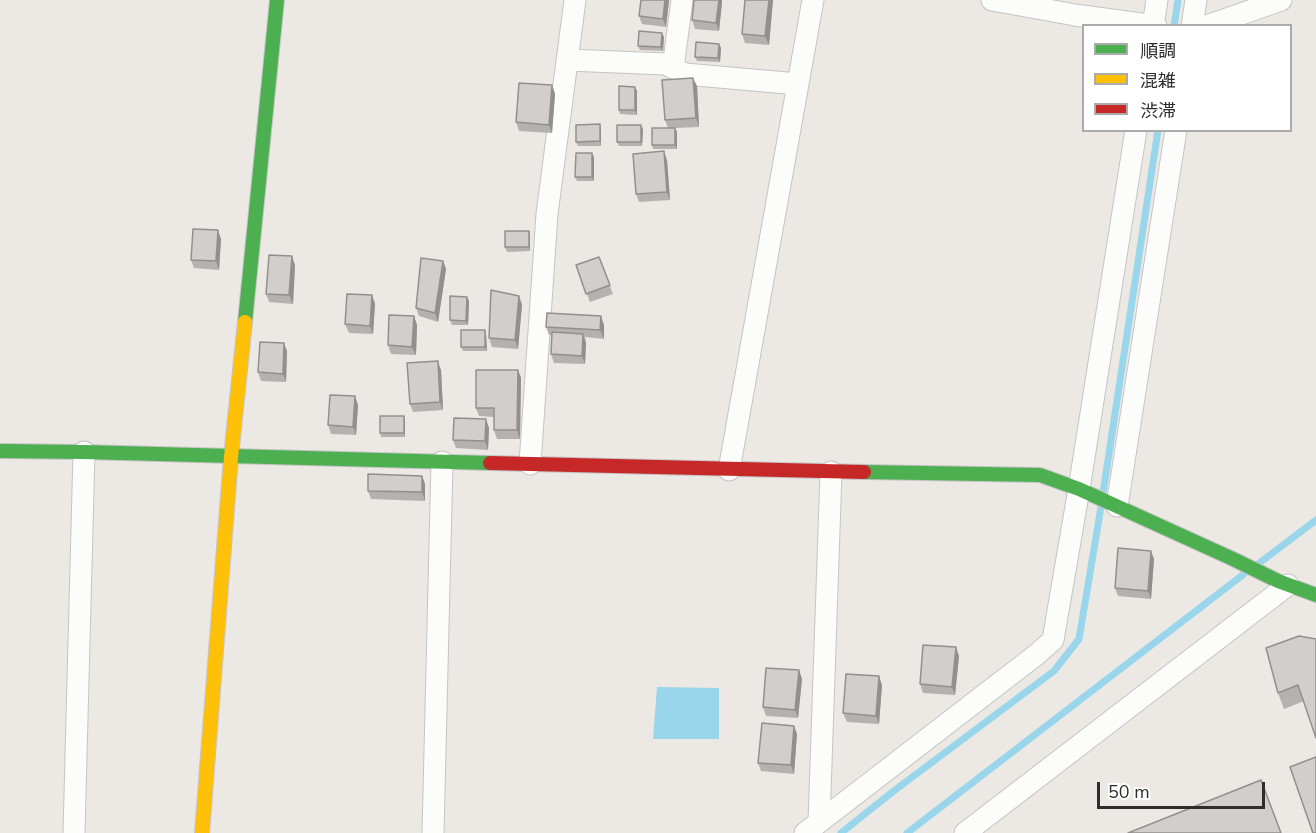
<!DOCTYPE html>
<html>
<head>
<meta charset="utf-8">
<style>
	body { margin:0 }
	#map { position:relative; width:1316px; height:833px; overflow:hidden; background:#ece8e4; font-family:"Nunito Sans","Noto Sans JP",sans-serif }
	canvas { display:block }
	.legend { position:absolute; left:1082px; top:24px; width:210px; height:108px; box-sizing:border-box; background:#fff; border:2px solid #ababab; margin:0; padding:8px 10px; list-style:none; font-size:18px; color:#2e2e2e }
	.legend li { display:flex; align-items:center; gap:12px; height:30px }
	.legend b { width:30px; border:2px solid #ababab }
	.scale { position:absolute; left:1097px; top:782px; width:168px; height:27px; box-sizing:border-box; border:3px solid #2e2e2e; border-top:0; padding-left:8px; font-size:18px; line-height:21px; white-space:nowrap; color:#2e2e2e; -webkit-text-stroke:4px #fff; paint-order:stroke }
</style>
</head>
<body>
<div id="map">
<canvas width="1316" height="833"></canvas>
<ul class="legend">
<li><b style="height:8px;background:#4caf50"></b>順調</li>
<li><b style="height:8px;background:#ffc107"></b>混雑</li>
<li><b style="height:8px;background:#c62828"></b>渋滞</li>
</ul>
<div class="scale">50 m</div>
</div>
<script>
const context = document.querySelector('canvas').getContext('2d');
context.lineJoin = 'round';
function fill(path, color) { context.fillStyle = color; context.fill(path, 'evenodd'); }
function trace(path, color, width, dash) { context.strokeStyle = color; context.lineWidth = width; context.lineCap = dash ? 'butt' : 'round'; context.setLineDash(dash || []); context.stroke(path); }
fill(new Path2D(`
	M657 687 719 688V739H653Z`), '#99d6ec');
trace(new Path2D(`
	M1174 26 1178 0
	M1103 493 1158 130
	M1258 564 1316 520
	M841 833 895 790 1054 671 1079 639 1101 507
	M907 833 1244 574`), '#99d6ec', 7);
const street = new Path2D(`
	M992 0 1075 15 1156 26
	M1153 26 1157 0
	M1192 26 1196 0
	M1207 26 1281 0
	M567 60 666 64 685 74 798 84
	M673 68 682 0
	M530 464 547 214 575 0
	M729 470 813 0
	M1117 506 1176 130
	M819 822 831 472
	M74 833 84 452
	M433 833 442 462
	M805 833 1036 655 1053 640 1079 489 1136 130
	M965 833 1288 585`);
const fast = new Path2D(`
	M245 322 277 0
	M0 451 84 452 490 463
	M864 472 1040 475 1079 489 1233 559 1278 581 1316 595`);
const slow = new Path2D(`
	M202 833 231 457 245 322`);
const jam = new Path2D(`
	M490 463 864 472`);
trace(street, '#c5c4c5', 23);
trace(fast, '#c5c4c5', 16);
trace(slow, '#c5c4c5', 16);
trace(jam, '#c5c4c5', 16);
trace(street, '#fcfcfb', 21);
trace(fast, '#4caf50', 14);
trace(slow, '#ffc107', 14);
trace(jam, '#c62828', 14);
fill(new Path2D(`
	M641 0H669L666 27 642 24 639 16Z
	M745 0H773L769 45 745 43 742 34Z
	M722 2 719 31 695 29 692 20Z
	M662 33 664 37 663 51 640 50 638 46Z
	M719 44 721 48 720 62 697 61 695 57Z
	M552 85 555 94 552 133 519 131 516 122Z
	M697 86 699 127 675 128 677 132V149H653L652 145 668 128 665 120Z
	M635 87 637 91V115L620 114 619 110Z
	M601 129V146H578L576 142Z
	M643 129 642 146H619L617 142Z
	M594 157V181H577L575 177Z
	M667 160 670 200 639 202 636 194Z
	M530 235V251L507 252 505 247Z
	M221 239 219 270 194 268 191 260Z
	M599 257 613 294 590 302 576 265Z
	M443 261 446 269 438 322 419 316 416 308Z
	M295 265 293 304 269 302 266 294Z
	M372 295 375 304 373 334 349 333 345 324Z
	M519 296 522 305 518 349 492 347 489 338Z
	M467 297 469 301 468 325H452L450 320Z
	M414 316 417 325 416 355 391 354 388 345Z
	M604 325V339L585 337 586 343 585 364 554 363 551 354 552 335H549L546 327Z
	M485 330 486 334 487 351H463L461 347Z
	M287 351 286 382 261 381 258 372Z
	M441 370 443 410 413 412 410 404Z
	M518 370 521 378 520 439H497L494 430V417L479 416 476 408Z
	M358 405 356 435 331 434 328 425Z
	M405 420V437H381L380 433Z
	M489 428 488 450 456 448 453 440Z
	M422 476 425 484V501L371 499 368 491Z
	M1154 559 1151 599 1118 596 1115 588Z
	M1299 636 1304 701 1284 709 1278 693Z
	M959 656 955 695 923 693 920 684Z
	M799 670 802 679 798 718 766 716 763 707Z
	M882 685 879 724 847 722 843 713Z
	M794 726 797 734 794 774 761 771 758 763Z`), '#b4b1af');
fill(new Path2D(`
	M665 0H669L666 27 663 19Z
	M719 0H722V2L719 31 716 23Z
	M769 0H773L769 45 765 36Z
	M662 33 664 37 663 51 661 47Z
	M719 44 721 48 720 62 718 58Z
	M693 78 697 86 699 127 696 118Z
	M552 85 555 94 552 133 549 125Z
	M635 87 637 91V115L635 110Z
	M600 124 601 129V146L600 141Z
	M641 125 643 129 642 146 641 142Z
	M675 128 677 132V149L675 145Z
	M664 151 667 160 670 200 667 192Z
	M592 153 594 157V181L592 177Z
	M218 230 221 239 219 270 216 261Z
	M529 231 530 235V251L529 247Z
	M292 256 295 265 293 304 289 295Z
	M443 261 446 269 438 322 435 313Z
	M372 295 375 304 373 334 370 326Z
	M519 296 522 305 518 349 515 340Z
	M467 297 469 301 468 325 466 321Z
	M414 316 417 325 416 355 412 347Z
	M601 316 604 325V339L600 330Z
	M485 330 486 334 487 351 485 347Z
	M583 334 586 343 585 364 582 356Z
	M284 343 287 351 286 382 283 374Z
	M438 361 441 370 443 410 440 402Z
	M518 370 521 378 520 439 517 430Z
	M355 396 358 405 356 435 353 427Z
	M404 416 405 420V437L404 433Z
	M486 419 489 428 488 450 485 441Z
	M422 476 425 484V501L422 492Z
	M1151 551 1154 559 1151 599 1148 591Z
	M956 647 959 656 955 695 952 687Z
	M799 670 802 679 798 718 795 710Z
	M879 676 882 685 879 724 876 716Z
	M794 726 797 734 794 774 791 765Z`), '#92908e');
const building = new Path2D(`
	M641 0H665L663 19 639 16Z
	M694 0H719L716 23 692 20Z
	M745 0H769L765 36 742 34Z
	M639 31 662 33 661 47 638 46Z
	M696 42 719 44 718 58 695 57Z
	M693 78 696 118 665 120 662 80Z
	M519 83 552 85 549 125 516 122Z
	M619 86 635 87V110H619Z
	M600 124V141L576 142V125Z
	M617 125H641V142H617Z
	M652 128H675V145H652Z
	M664 151 667 192 636 194 633 154Z
	M576 153H592V177H575Z
	M193 229 218 230 216 261 191 260Z
	M505 231H529V247H505Z
	M269 255 292 256 289 295 266 294Z
	M599 257 610 285 586 294 576 265Z
	M421 258 443 261 435 313 416 308Z
	M491 290 519 296 515 340 489 338Z
	M347 294 372 295 370 326 345 324Z
	M450 296 467 297 466 321 450 320Z
	M547 313 601 316 600 330 546 327Z
	M389 315 414 316 412 347 388 345Z
	M461 330H485V347H461Z
	M552 332 583 334 582 356 551 354Z
	M260 342 284 343 283 374 258 372Z
	M438 361 440 402 410 404 407 363Z
	M476 370H518L517 430H494V408H476Z
	M330 395 355 396 353 427 328 425Z
	M380 416H404V433H380Z
	M454 418 486 419 485 441 453 440Z
	M368 474 422 476V492L368 491Z
	M1118 548 1151 551 1148 591 1115 588Z
	M1299 636 1316 639V738L1298 685 1278 693 1266 648Z
	M923 645 956 647 952 687 920 684Z
	M766 668 799 670 795 710 763 707Z
	M846 674 879 676 876 716 843 713Z
	M762 723 794 726 791 765 758 763Z
	M1316 757V833H1313L1290 767Z
	M1261 780 1281 833H1128Z`);
fill(building, '#d1cecb');
trace(building, '#92908e', 1.5);
</script>
</body>
</html>
